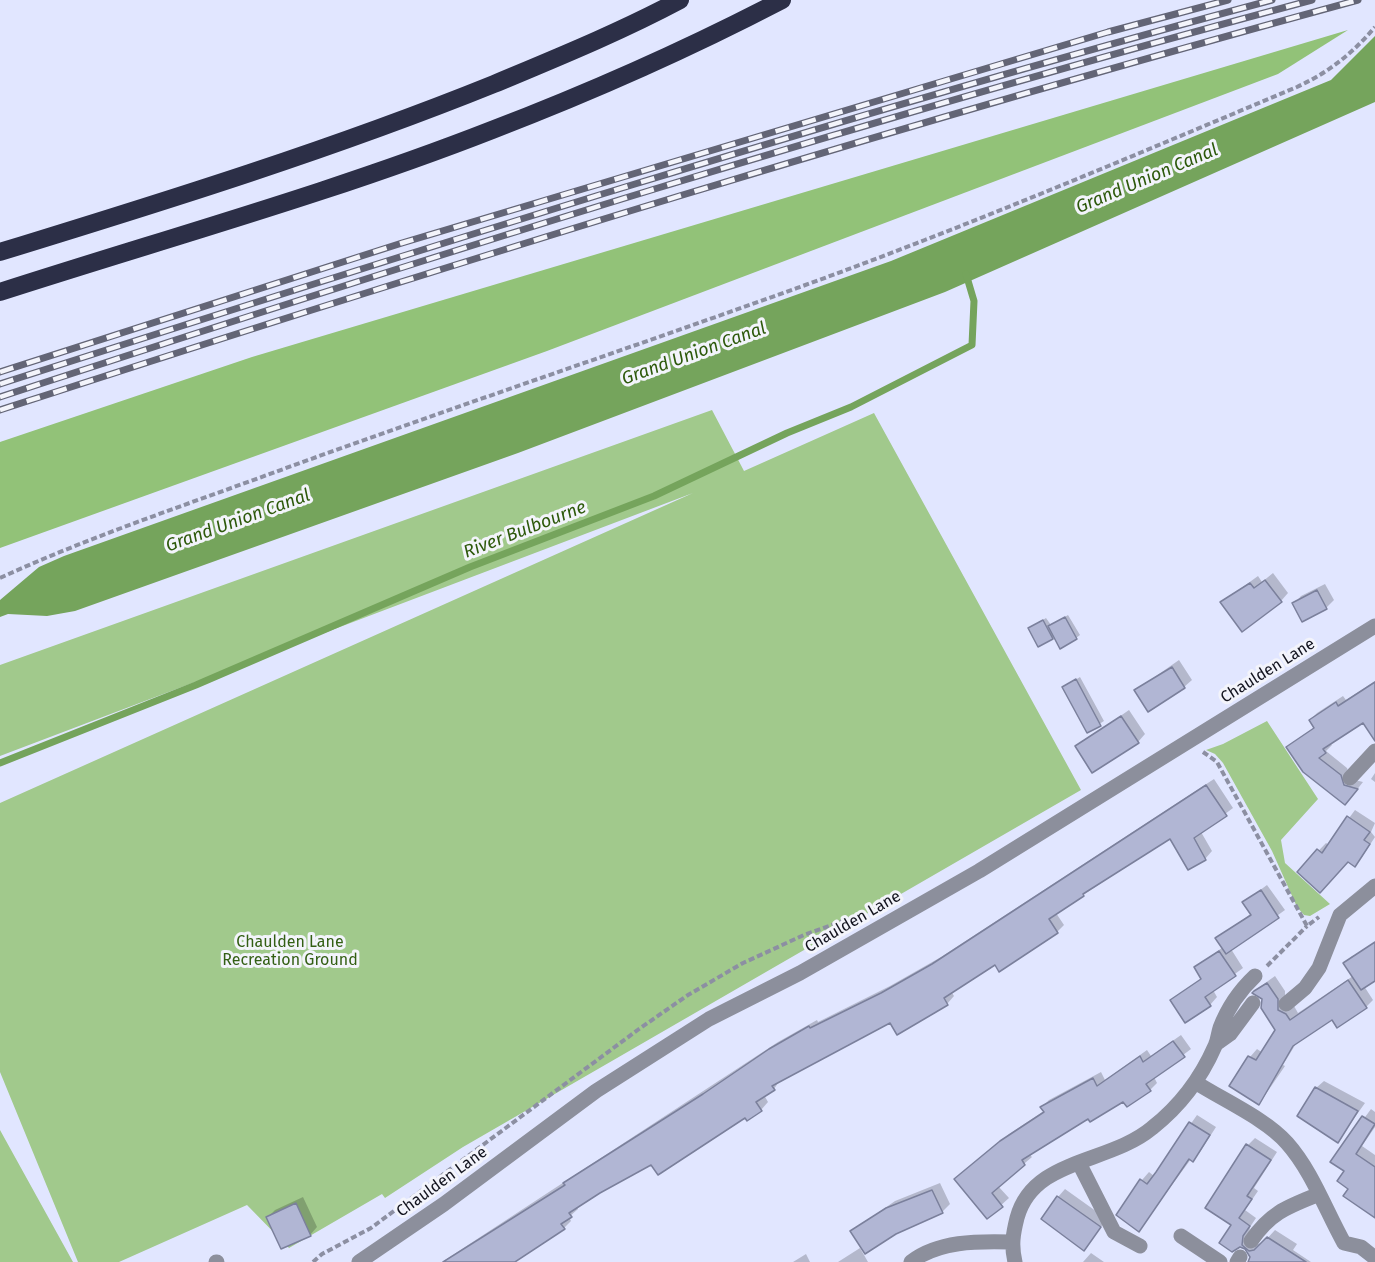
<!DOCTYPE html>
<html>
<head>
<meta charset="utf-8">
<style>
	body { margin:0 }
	canvas { display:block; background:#e1e6ff }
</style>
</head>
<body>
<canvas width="1375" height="1262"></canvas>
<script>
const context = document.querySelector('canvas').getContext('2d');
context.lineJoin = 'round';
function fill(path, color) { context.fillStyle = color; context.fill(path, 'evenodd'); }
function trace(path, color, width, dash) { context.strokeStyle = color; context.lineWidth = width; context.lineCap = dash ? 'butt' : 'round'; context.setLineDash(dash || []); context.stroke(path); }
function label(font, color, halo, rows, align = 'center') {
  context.font = font + ' "Fira Sans",sans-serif'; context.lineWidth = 6; context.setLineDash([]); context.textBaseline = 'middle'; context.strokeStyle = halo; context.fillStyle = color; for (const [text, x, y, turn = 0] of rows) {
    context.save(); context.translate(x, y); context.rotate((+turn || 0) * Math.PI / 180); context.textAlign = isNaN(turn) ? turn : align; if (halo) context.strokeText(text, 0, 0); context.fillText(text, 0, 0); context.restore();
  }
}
fill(new Path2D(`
	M712 410 744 471 874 413 1081 790 463 1147 385 1198 382 1194 289 1248 247 1205 119 1262H78L0 1072V803L693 493 0 756V665Z
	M1267 721 1318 799 1281 840 1285 863 1330 904 1310 916 1304 915 1297 907 1272 851 1223 763 1215 754 1206 750 1223 744Z
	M0 1130 73 1262H0Z`), '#a1c98c');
fill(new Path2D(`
	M1348 30 1278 74 547 351 0 548V442L252 357Z`), '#92c278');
fill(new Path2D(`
	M1375 36V102L945 292 518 453 75 611 47 616 8 614 0 617V600L39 567 64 556 891 261 1331 80Z`), '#75a45c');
fill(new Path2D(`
	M1273 573 1288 593 1281 601 1222 602 1258 576 1262 582Z
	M1325 584 1334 600 1326 608 1302 620 1294 604 1301 596Z
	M1068 615 1080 635 1076 638 1055 635 1052 638 1030 628 1046 618 1051 625Z
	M1179 660 1192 680 1184 687 1136 690Z
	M1080 677 1104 721 1088 731 1064 687Z
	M1375 681V718L1363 721 1330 743 1332 745 1326 751 1347 768 1351 779 1363 782 1352 796 1288 747 1315 727 1310 720 1317 713 1343 696 1346 700Z
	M1129 710 1145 734 1138 742 1077 746Z
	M1375 773V782L1371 779Z
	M1214 779 1233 808 1201 832 1212 851 1205 859 1171 837 1056 913 1064 925 1057 932 995 963 951 991 954 996 947 1004 891 1021 780 1080 774 1089 764 1095 768 1102 761 1110 631 1173 577 1206 578 1209 569 1217 571 1221 564 1228 499 1262H442L778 1042 817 1020 818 1022 890 986 941 957Z
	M1355 810 1375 823 1371 832 1375 837 1362 857 1354 865 1349 861 1299 871 1326 843 1329 845Z
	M1267 885 1285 910 1231 949 1243 968 1213 990 1217 997 1210 1005 1171 1000 1208 976 1195 968 1223 947 1217 938 1252 913 1244 902Z
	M1375 949V979L1364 986 1373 1000 1366 1007 1332 1018 1297 1042 1283 1065 1285 1066 1259 1104 1231 1086 1250 1057 1257 1049 1263 1053 1277 1030 1263 998 1255 993 1261 986 1275 976 1285 991V1002L1294 1006 1298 1013 1353 976 1345 963 1352 956Z
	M1181 1035 1191 1049 1154 1077 1157 1083 1150 1090 1056 1135 1029 1154 1032 1157 998 1186 1009 1198 988 1217 963 1172 1009 1134 1044 1111 1042 1107 1049 1100 1101 1072 1105 1080 1147 1050 1151 1056Z
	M1324 1081 1365 1103 1338 1141 1316 1088Z
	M1371 1109 1375 1112V1127L1362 1146 1375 1155V1216L1350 1188 1346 1171 1332 1162Z
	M1197 1115 1216 1127 1200 1152 1193 1160 1191 1159 1139 1230 1118 1215 1142 1180 1149 1172 1154 1176Z
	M1255 1138 1277 1152 1254 1188 1258 1191 1245 1210 1256 1218 1250 1227 1249 1238 1257 1244 1263 1243 1275 1230 1297 1244 1293 1250 1311 1262H1249L1251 1256 1246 1248 1239 1246 1233 1225 1248 1145Z
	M940 1183 950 1204 943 1211 896 1232 852 1231 895 1201Z
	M1065 1189 1107 1219 1084 1249 1058 1197Z
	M303 1197 317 1227 310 1235 268 1217 275 1210Z
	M860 1248 868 1262H838Z
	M1091 1253 1104 1262H1083Z
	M806 1254 810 1262H793Z`), '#0003');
trace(new Path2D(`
	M0 763 196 685 470 567 654 496 787 433 851 407 972 345 974 301 966 274`), '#75a45c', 7);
const building = new Path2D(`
	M1265 580 1282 602 1242 632 1220 602 1250 583 1254 588Z
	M1317 590 1327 609 1302 622 1292 603Z
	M1065 617 1077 639 1060 649 1048 626Z
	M1043 620 1053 639 1038 647 1028 628Z
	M1172 667 1185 688 1148 712 1134 690Z
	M1076 679 1101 726 1087 733 1062 687Z
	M1375 682V741L1363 723 1323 749 1326 753 1319 758 1341 775 1344 785 1358 789 1345 805 1303 772 1286 747 1314 728 1309 720 1336 702 1338 706Z
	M1121 716 1139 743 1092 773 1075 746Z
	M1206 785 1227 816 1194 838 1206 860 1188 870 1170 839 1083 894 1084 896 1049 919 1058 933 999 972 995 965 944 998 948 1005 897 1035 890 1023 772 1086 775 1090 756 1102 762 1111 747 1121 745 1118 658 1175 651 1165 600 1193 569 1213 572 1217 561 1224 565 1229 515 1262H443L565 1185 563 1183 703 1094 769 1049 809 1026 810 1028 881 993 932 964Z
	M1347 816 1370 832 1364 840 1370 844 1355 867 1348 862 1320 893 1297 872 1317 849 1322 853Z
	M1261 890 1279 918 1226 954 1215 938 1251 915 1242 902Z
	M1375 942V981L1361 990 1343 963Z
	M1219 951 1236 976 1205 997 1211 1006 1185 1023 1170 1000 1201 979 1194 967Z
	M1348 980 1367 1008 1337 1028 1332 1020 1293 1046 1259 1105 1229 1086 1248 1056 1256 1060 1275 1030 1261 1008 1262 999 1252 993 1254 991 1267 983 1278 999V1010L1286 1014 1290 1020Z
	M1173 1041 1185 1057 1146 1084 1151 1091 1127 1107 1123 1102 1090 1122 1088 1119 1022 1160 1025 1165 992 1193 1003 1207 987 1219 954 1179 1000 1141 1044 1112 1040 1107 1093 1078 1097 1086 1140 1056 1143 1062Z
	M1315 1087 1358 1111 1338 1143 1297 1116Z
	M1362 1116 1375 1124 1356 1154 1375 1167V1218L1343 1196 1348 1189 1337 1181 1344 1171 1330 1162Z
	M1189 1122 1210 1135 1193 1162 1189 1159 1139 1232 1116 1215 1140 1179 1147 1184 1156 1172Z
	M1246 1144 1271 1160 1247 1196 1252 1199 1239 1218 1250 1226 1243 1236 1242 1245 1249 1251 1254 1250 1267 1237 1306 1262H1248L1250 1257 1245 1249 1240 1247 1232 1252 1219 1243 1231 1225 1205 1208Z
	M932 1190 943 1213 896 1234 865 1254 850 1231 886 1208Z
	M1057 1196 1101 1227 1084 1251 1041 1219Z
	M296 1203 311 1236 281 1249 266 1217Z`);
fill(building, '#b1b6d4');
trace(building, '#7b809c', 1.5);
trace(new Path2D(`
	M0 578C87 538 177 508 267 475 439 412 613 354 786 292 959 230 1128 158 1297 87 1329 72 1352 54 1375 27
	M1203 752 1217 762 1307 926 1319 917
	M1267 966 1307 926
	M313 1262 322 1254 371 1228 639 1029 688 995 743 963 804 935 865 913`), '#8c8fa2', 4, [6, 3]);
trace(new Path2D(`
	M1350 778 1375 751
	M1286 1004 1305 988 1319 968 1340 915 1375 886
	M1216 1044 1230 1034 1253 1003
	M1195 1082C1223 1100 1266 1119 1287 1143 1312 1171 1326 1211 1344 1243L1361 1247 1375 1258
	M1079 1163 1114 1232 1140 1246
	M1181 1236 1220 1262
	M1251 1241C1270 1213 1287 1207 1317 1195
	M216 1262H217
	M359 1262 444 1204 596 1091 709 1019 800 973 979 871 1375 626
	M911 1262C938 1241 977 1241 1011 1242
	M1015 1262C1011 1245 1013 1234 1017 1218 1033 1158 1109 1164 1152 1128 1180 1106 1201 1078 1215 1046 1218 1040 1218 1034 1220 1028 1228 1007 1239 991 1255 976
	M1237 1262 1240 1257`), '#8c8f9c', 15);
trace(new Path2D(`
	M0 252C166 201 333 149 494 84 556 58 620 32 680 0
	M0 292C164 239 331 193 492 130 591 92 688 49 782 0`), '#2c2f47', 18);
const rail = new Path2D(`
	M0 372 402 243 1108 32 1228 0
	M0 384C421 249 844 115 1272 0
	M0 397C434 255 870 118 1312 0
	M0 410C450 264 902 124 1358 0`);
trace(rail, '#636576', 7);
trace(rail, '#f3f4fb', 4.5, [14]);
label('16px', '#12131e', '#f3f4fb', [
	["Chaulden Lane",1268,671,-32],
	["Chaulden Lane",853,922,-30],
	["Chaulden Lane",442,1182,-36]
]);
label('16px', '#335f14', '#f3f4fb', [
	["Chaulden Lane",290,943],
	["Recreation Ground",290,961]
]);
label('italic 18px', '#2d590b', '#f3f4fb', [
	["Grand Union Canal",1147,179,-23],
	["Grand Union Canal",694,354,-20],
	["Grand Union Canal",238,521,-20],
	["River Bulbourne",525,530,-21]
]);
</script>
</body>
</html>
